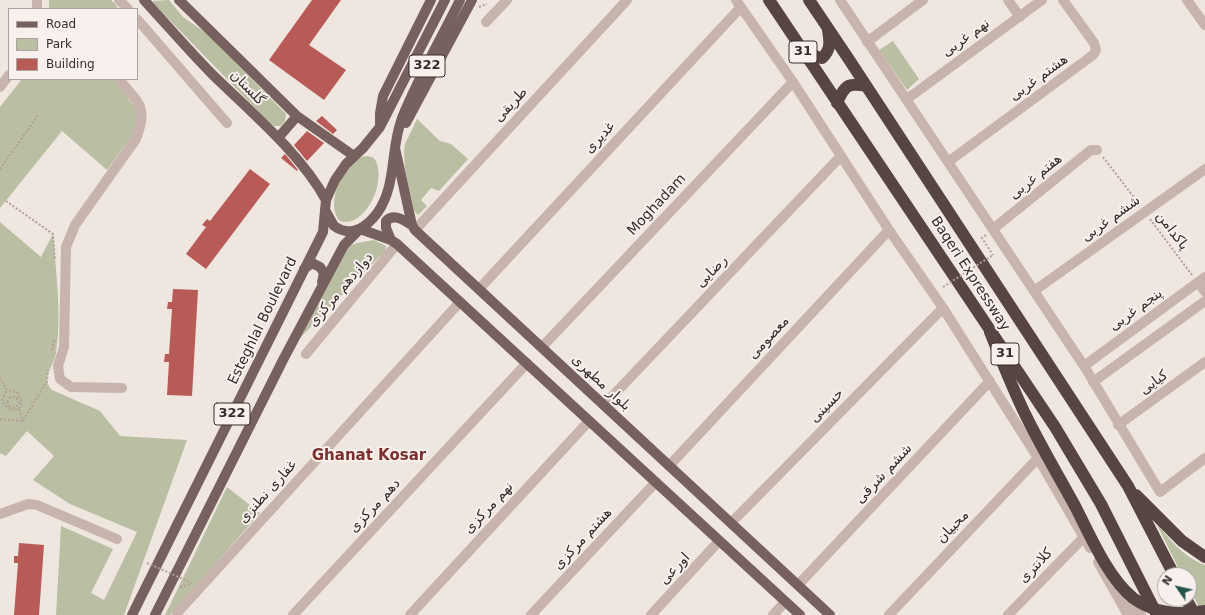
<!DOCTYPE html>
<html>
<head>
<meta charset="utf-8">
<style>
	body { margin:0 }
	#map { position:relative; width:1205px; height:615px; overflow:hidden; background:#f0e6e0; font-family:"DejaVu Sans",sans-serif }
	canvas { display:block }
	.legend { position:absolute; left:8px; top:8px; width:130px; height:72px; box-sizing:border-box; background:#f8f0ec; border:1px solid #aba29f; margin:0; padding:5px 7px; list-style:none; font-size:12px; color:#372c2b }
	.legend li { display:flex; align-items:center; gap:8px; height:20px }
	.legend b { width:20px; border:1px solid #aba29f }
	.north { position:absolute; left:1157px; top:567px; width:40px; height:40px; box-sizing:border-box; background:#f8f0ec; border:1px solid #aba29f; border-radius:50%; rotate:304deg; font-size:11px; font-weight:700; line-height:16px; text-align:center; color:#372c2b }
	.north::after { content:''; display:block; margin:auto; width:14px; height:18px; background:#25544d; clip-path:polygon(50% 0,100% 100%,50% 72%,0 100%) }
</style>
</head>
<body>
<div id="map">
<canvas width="1205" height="615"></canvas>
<ul class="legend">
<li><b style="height:5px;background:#77615e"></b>Road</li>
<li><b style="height:11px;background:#babea2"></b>Park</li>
<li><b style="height:11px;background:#b85b57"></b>Building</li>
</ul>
<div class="north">N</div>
</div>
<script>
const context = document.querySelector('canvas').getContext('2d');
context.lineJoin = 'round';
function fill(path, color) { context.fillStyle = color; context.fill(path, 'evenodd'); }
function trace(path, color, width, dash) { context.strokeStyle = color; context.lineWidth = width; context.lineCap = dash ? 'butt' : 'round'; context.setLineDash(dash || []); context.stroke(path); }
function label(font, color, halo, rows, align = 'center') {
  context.font = font + ' "DejaVu Sans","Noto Sans Arabic",sans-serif'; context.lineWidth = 4; context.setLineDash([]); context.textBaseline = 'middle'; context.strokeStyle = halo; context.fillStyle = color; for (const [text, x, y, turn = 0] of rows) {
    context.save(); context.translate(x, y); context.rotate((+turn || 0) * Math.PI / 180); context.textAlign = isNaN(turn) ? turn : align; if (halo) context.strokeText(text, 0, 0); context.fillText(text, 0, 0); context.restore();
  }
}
fill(new Path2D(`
	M49 0H111L117 6V9H49Z
	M169 0 183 17 206 33 286 114 285 121 281 126H274L261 114 154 4 153 1Z
	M893 41 919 79 907 90 879 50Z
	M22 79H114L138 112 135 132 107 170 62 131 0 208V107Z
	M417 119 440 141 451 144 468 159 439 191 431 188 421 200 427 206 418 215 414 210 405 170 404 151 405 144Z
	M368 156 374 158C389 180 365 229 340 221 323 203 347 155 368 156Z
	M0 222 41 257 53 234C56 274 62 314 56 353 54 367 40 377 52 390L100 411 120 436 187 440 124 615H56L61 526 113 549 91 593 104 600 137 532 70 504 33 480 54 456 27 431 6 456 0 453Z
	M374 240 386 246 385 251 300 338 346 247 357 243Z
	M227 487 260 513 170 615H165Z
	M1155 521C1169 539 1183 557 1205 565V615H1203L1189 588V575H1182Z`), '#babea2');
fill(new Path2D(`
	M312 0H341L309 45 346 70 324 100 269 60Z
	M322 116 337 130 333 134 316 121Z
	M307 131 324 143 307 161 294 145Z
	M285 154 298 170 297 171 281 158Z
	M250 169 270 184 206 269 186 254 206 227 202 225 207 219 210 221Z
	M173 289 198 290 192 396 167 395 169 362H164L165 354H169L172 309H167L168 302H172Z
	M19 543 44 545 39 615H14L18 563H14V556H18Z`), '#b85b57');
trace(new Path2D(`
	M479 7 487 4
	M1103 157 1139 204
	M0 169 39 114
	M6 201 53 234 55 259
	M1150 219 1192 275
	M986 235 982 238 993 255
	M52 350 54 340
	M0 378 7 390 17 392C21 399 23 402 19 409L10 410 2 401 7 390
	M7.5 402a5.5 5.5 0 1 1 11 0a5.5 5.5 0 1 1-11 0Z
	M19 409 23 421
	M0 419 23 421 47 381 48 370
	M180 587 191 584`), '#b39e98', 2, [2, 2]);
trace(new Path2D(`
	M119 0 128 9
	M736 0 793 82 889 230 943 308 1038 458 1090 548
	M840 0 1084 366 1160 492 1205 458
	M1008 0 1020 17
	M1187 0 1205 25
	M37 9V0
	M137 19 227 123
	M486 22 507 0
	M867 42 923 0
	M119 79C138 104 149 105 136 139L75 225 66 247 64 347 58 366 60 379 71 387 122 388
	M0 87 9 75
	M907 99 1042 0
	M948 162 1093 55 1096 50 1094 43 1063 0
	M993 229 1091 150H1097
	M415 230 627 0
	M1198 282 1205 292
	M479 289 741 7
	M1034 291 1205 169
	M542 347 793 82
	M306 354 397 244
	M1084 366 1205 277
	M1093 382 1205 301
	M604 405 840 157
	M1118 425 1205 362
	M669 466 889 230
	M0 514 28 504 37 505 117 539
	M731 523 943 308
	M1098 562 1128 615
	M798 585 990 381
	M1121 599 1141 615
	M177 613 460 302
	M293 615 527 363
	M410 615 589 421
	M531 615 656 482
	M651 615 719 541
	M773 615 785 602
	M889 615 1038 458
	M1008 615 1084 537`), '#c7b4ad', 10);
trace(new Path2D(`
	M144 0C167 25 190 52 214 76 251 112 301 154 326 200
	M179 0 297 116 354 156
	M406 123 472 0
	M380 125V113L383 96 431 0
	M278 138 297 116
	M395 148 412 225 415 230 830 615
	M325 210 334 226C351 238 367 227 378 212 397 184 390 149 402 118 418 78 441 39 460 0
	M391 240 386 228V221C394 213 403 220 412 225
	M304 269 312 263 320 267 324 273 322 282
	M132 615 323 232 326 200 335 180 346 164 363 148 380 127 445 0
	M155 615 284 358 344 245 360 229 391 240 397 244 800 615`), '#77615e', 10);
trace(new Path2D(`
	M769 0 1055 427 1101 504 1157 615
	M809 0 850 61 1128 486 1174 575
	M803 53 822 58C831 50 830 42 828 30
	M837 103C844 86 848 82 866 86
	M1136 495 1182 541 1205 557
	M1186 599 1195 615`), '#564543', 12);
trace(new Path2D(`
	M943 287 993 255
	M147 563 192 583`), '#b39e98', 2, [2, 2]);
trace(new Path2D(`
	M990 332C1002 361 1013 390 1027 418 1042 448 1059 477 1075 506 1090 535 1108 578 1133 598 1155 614 1179 615 1205 611`), '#564543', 12);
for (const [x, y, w] of [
	[803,52,28],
	[427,66,36],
	[1005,354,28],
	[232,414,36]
]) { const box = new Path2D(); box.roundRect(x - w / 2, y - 11, w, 22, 3); context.fillStyle = '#f8f0ec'; context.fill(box); trace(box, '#372c2b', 1); }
label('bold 13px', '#372c2b', null, [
	["31",803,52],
	["322",427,66],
	["31",1005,354],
	["322",232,414]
]);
label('14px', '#372c2b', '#f8f0ec', [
	["نهم غربی",966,38,-36],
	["هشتم غربی",1039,78,-36],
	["گلستان",247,88,45],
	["طریقی",511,105,-47],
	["غدیری",600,138,-47],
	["هفتم غربی",1036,177,-39],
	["Moghadam",657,205,-47],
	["ششم غربی",1111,219,-36],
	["پاکدامن",1172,231,53],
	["رضایی",712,272,-46],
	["Baqeri Expressway",970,274,57],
	["دوازدهم مرکزی",341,290,-50],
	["پنجم غربی",1136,310,-36],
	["Esteghlal Boulevard",263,321,-64],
	["معصومی",769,338,-47],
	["بلوار مطهری",601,383,43],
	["کیایی",1154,383,-36],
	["حسینی",827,406,-45],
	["ششم شرقی",884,474,-47],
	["غفاری نطنزی",268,492,-48],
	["دهم مرکزی",375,506,-47],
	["نهم مرکزی",489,508,-47],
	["محبیان",953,527,-46],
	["هشتم مرکزی",583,539,-47],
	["کلانتری",1036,566,-46],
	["اورعی",675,569,-47]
]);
label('bold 15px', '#7c302d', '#f8f0ec', [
	["Ghanat Kosar",369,456]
]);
</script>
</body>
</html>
